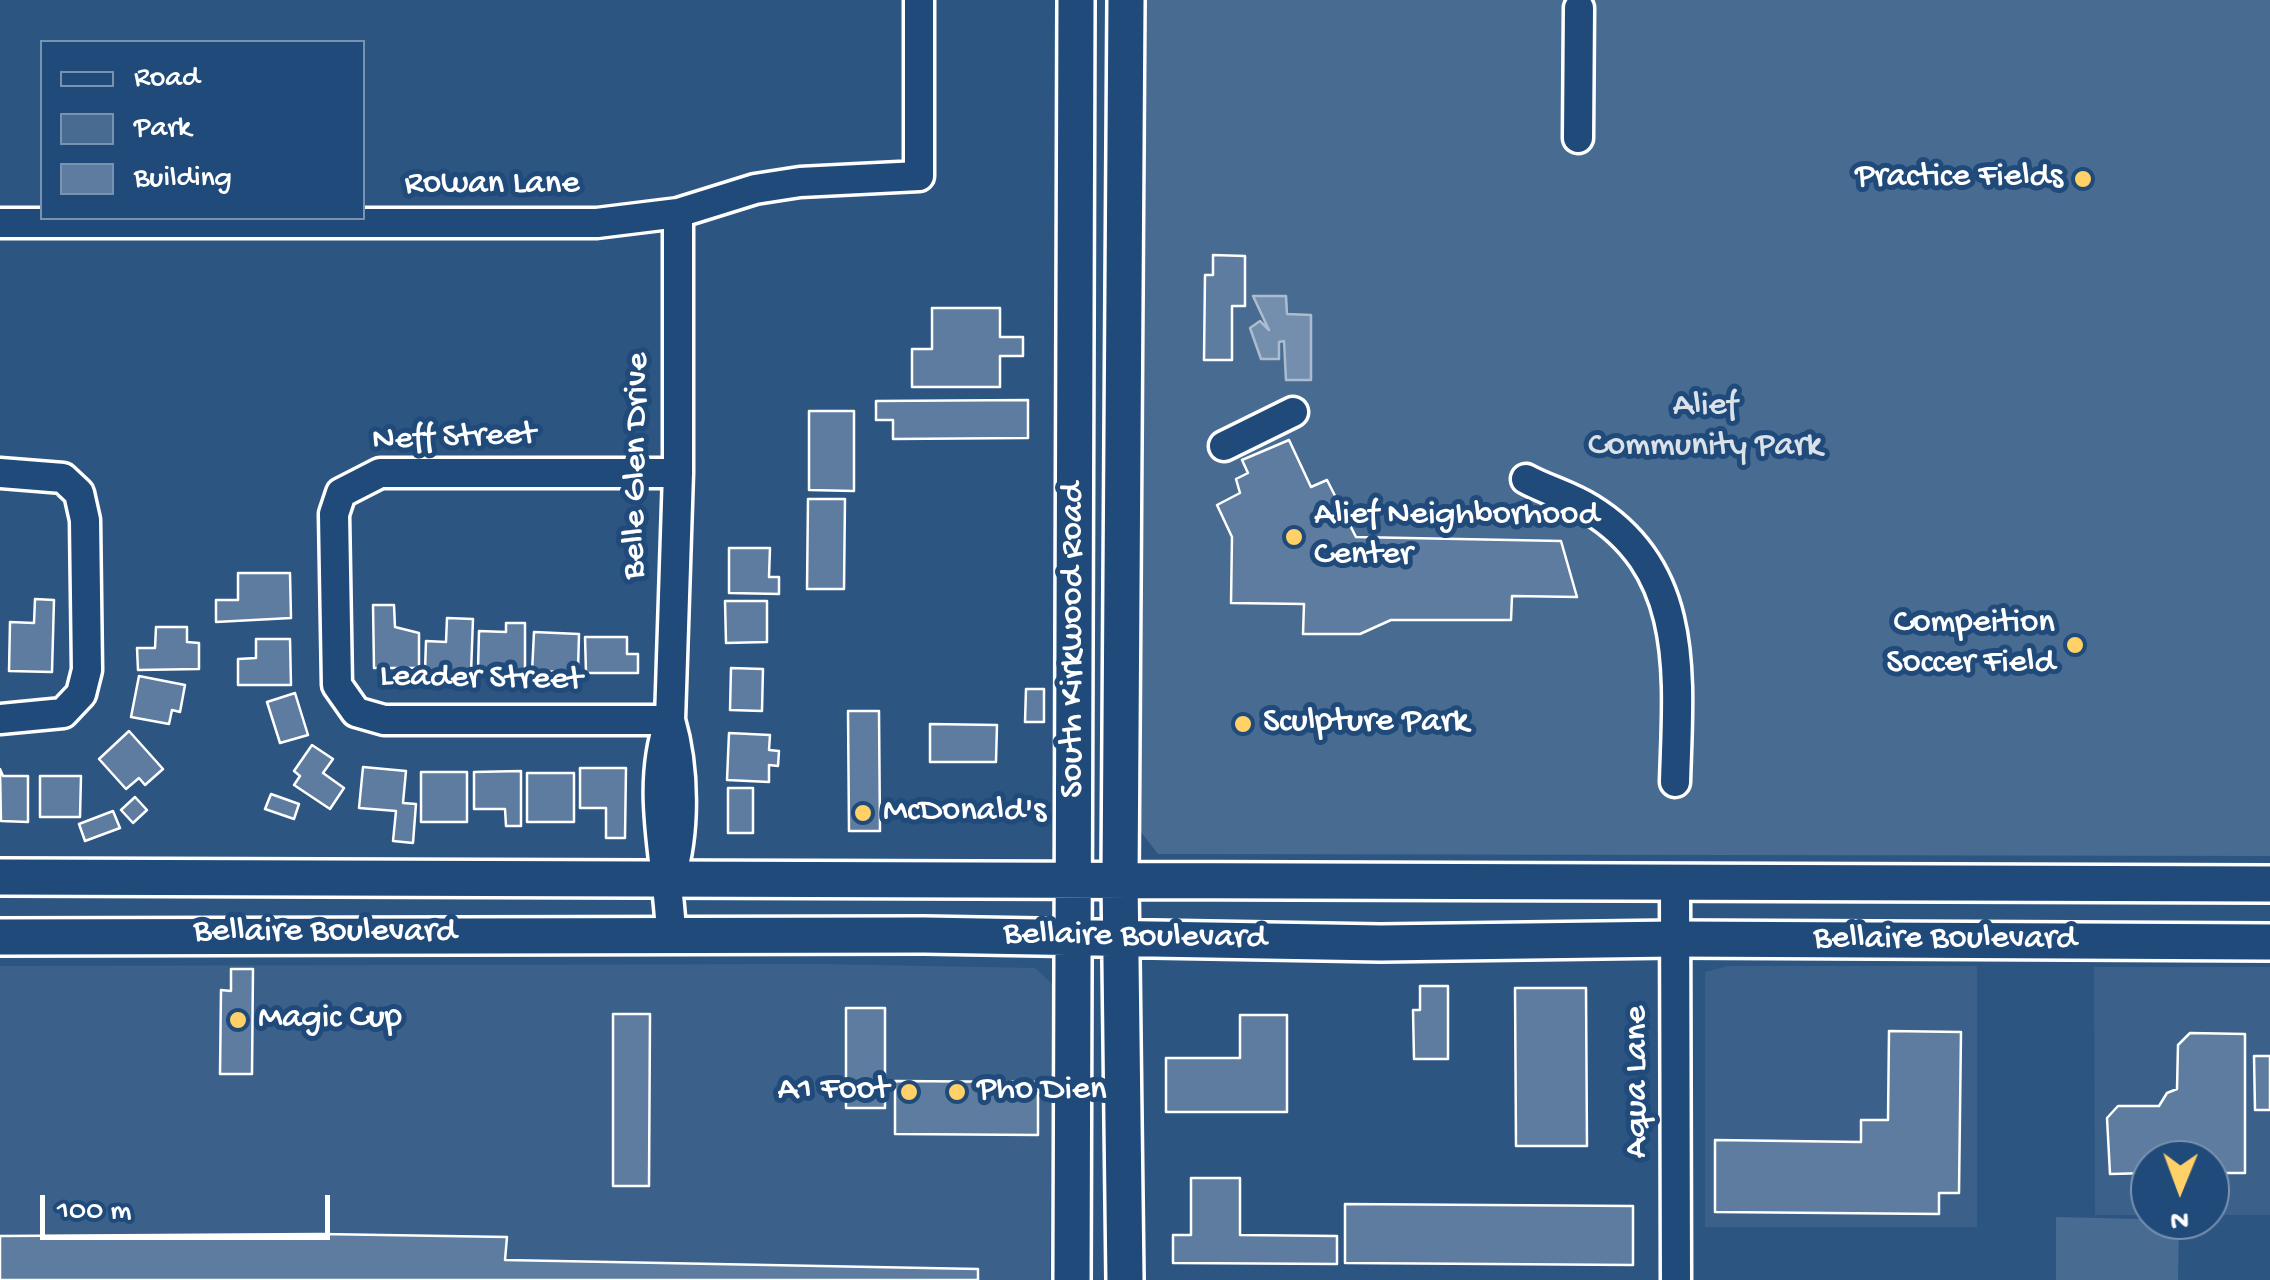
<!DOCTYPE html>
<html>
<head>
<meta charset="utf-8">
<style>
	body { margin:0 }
	#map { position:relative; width:2270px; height:1280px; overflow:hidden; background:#2c5582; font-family:"Gochi Hand",sans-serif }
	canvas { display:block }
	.legend { position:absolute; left:40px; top:40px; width:325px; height:180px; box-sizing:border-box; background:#1f4a7a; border:2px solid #7992af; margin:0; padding:12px 18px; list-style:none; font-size:30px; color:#fff }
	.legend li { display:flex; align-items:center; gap:20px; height:50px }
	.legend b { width:50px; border:2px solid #7992af }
	.north { position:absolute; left:2130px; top:1140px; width:100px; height:100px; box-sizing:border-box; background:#1f4a7a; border:2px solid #7992af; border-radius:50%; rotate:181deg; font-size:28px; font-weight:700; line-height:40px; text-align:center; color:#fff }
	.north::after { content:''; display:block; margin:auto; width:35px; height:45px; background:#ffd166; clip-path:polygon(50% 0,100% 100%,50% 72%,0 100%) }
	.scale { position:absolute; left:40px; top:1195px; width:290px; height:45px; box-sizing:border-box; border:5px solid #fff; border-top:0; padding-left:12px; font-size:30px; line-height:35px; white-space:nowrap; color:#fff; -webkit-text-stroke:8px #1f4a7a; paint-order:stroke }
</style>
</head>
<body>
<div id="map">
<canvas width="2270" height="1280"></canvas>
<ul class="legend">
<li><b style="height:12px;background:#1f4a7a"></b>Road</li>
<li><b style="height:28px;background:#486b92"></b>Park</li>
<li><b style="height:28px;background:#5e7c9f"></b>Building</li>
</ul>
<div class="north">N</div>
<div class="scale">100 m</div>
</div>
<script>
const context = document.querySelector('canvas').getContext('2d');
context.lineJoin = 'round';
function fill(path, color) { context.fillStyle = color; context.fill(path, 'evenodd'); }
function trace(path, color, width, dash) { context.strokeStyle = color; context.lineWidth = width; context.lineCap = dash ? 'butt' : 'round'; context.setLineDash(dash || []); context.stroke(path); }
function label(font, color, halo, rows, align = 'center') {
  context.font = font + ' "Gochi Hand",sans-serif'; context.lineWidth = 10; context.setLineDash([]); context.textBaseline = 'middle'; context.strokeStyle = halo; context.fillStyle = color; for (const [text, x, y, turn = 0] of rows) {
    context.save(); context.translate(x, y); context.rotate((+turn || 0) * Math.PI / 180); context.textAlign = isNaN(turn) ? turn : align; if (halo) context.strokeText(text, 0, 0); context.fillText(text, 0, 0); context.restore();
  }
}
fill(new Path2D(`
	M820 964 1035 968 1052 984 1050 1280H0V966Z
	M1728 966H1977V1227H1705V972Z
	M2094 967H2270V1215H2210V1160H2150V1215H2095Z`), '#3b618b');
fill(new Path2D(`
	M1147 0H2270V856L1158 854 1141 832Z
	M2056 1217 2179 1220 2178 1280H2056Z`), '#486b92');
const water = new Path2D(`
	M1253 296H1286L1287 314 1311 315V380H1286L1284 341 1279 342V359H1261L1250 328 1260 321 1269 330Z`);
fill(water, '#748fad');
trace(water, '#acbcce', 2.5);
const building = new Path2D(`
	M1213 255 1245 256V306H1232V360H1204L1205 275H1213Z
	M932 308H1000V337H1023V356H1000V387H912V349H932Z
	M1028 400V438L893 439V420H876V401Z
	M809 411H854V491L809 490Z
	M1289 440 1311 487 1327 480 1356 537 1561 541 1577 597 1512 596 1511 620H1391L1360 634H1303L1304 604 1231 603 1232 537 1217 505 1240 493 1236 479 1248 473 1242 460Z
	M808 499H845L844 589H807Z
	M729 548H770L769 577H779V594L729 593Z
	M238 573H290L291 618 216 622V600H238Z
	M35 599 54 600 52 672 9 671 10 622 34 623Z
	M725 601H767V642L726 643Z
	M373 605H394L395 627 419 633V668H374Z
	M447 618 473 619 471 673 425 671 426 641 446 642Z
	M506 623H525V671L478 670 479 631 506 632Z
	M156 627H187V642L199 643V669L138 670 137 648H155Z
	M534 632 579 634 578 671 532 672Z
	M585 637H627V654H638V673H586Z
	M256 639H290L291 685H238V659L256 658Z
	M731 668 763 669 762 711 730 710Z
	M139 676 185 685 180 712 172 710 169 724 131 717Z
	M1026 689H1044V722H1025Z
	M295 693 308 735 280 743 267 702Z
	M848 711H879L880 831H849Z
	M930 724 997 725 996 762H930Z
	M129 731 163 769 145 785 139 778 126 789 99 759Z
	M729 733 770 735 769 750 779 751 778 766 769 765V782L727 780Z
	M312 745 333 759 323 773 344 788 330 809 294 785 300 776 294 771Z
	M363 767 406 771 403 803 416 804 413 843 393 841 396 811 359 808Z
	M580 768H626L625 838H606V808H580Z
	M0 769 3 776H28V822L1 821Z
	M521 771V826H506L505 809H474V772Z
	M421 772H467V822H421Z
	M527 773H574V822H527Z
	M40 776H81L80 817H40Z
	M728 788H753V833H728Z
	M271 794 299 804 294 819 265 809Z
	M135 797 147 810 133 823 121 810Z
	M113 811 120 828 85 841 79 824Z
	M231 969H253L252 1074H220L221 990 231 991Z
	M1420 986H1448V1059H1414L1413 1010H1420Z
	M1515 988H1586L1587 1146H1516Z
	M846 1008H885V1108H846Z
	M613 1014H650L649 1186H613Z
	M1240 1015H1287V1112H1166V1058H1240Z
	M1889 1031 1961 1032 1959 1193H1939V1214L1715 1212V1140L1861 1142V1120H1888Z
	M2190 1033 2245 1034V1173H2210V1160H2150V1173L2110 1174 2107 1118 2118 1106H2159L2167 1093 2177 1089 2178 1045Z
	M2254 1056H2270V1110H2255Z
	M895 1081 1038 1082V1135L895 1134Z
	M1191 1178H1240V1235L1337 1236V1264L1173 1263V1235H1191Z
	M1345 1204 1633 1206V1265L1345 1263Z
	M321 1234 507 1237 505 1260 978 1269V1280H0V1236Z`);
fill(building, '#5e7c9f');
trace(building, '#fff', 2.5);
const minor = new Path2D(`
	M1578 138 1579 8
	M0 223H597L678 213 755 189 800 182 919 176V0
	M1224 446 1293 412
	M0 473 63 478 79 493 85 520 87 670 81 694 63 713 0 719
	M1526 479C1546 490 1570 496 1590 509 1691 571 1678 679 1675 782
	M670 720H384L356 712 337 685 334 514 341 493 380 473H678
	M670 880C685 832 684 768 670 720
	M1675 884 1676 1280
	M671 936C669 863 645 791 670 720L678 473V213`);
const major = new Path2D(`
	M0 877 2270 884
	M0 937 924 935 1381 943 1674 939 2270 942
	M1072 1280 1076 0
	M1125 1280 1120 879 1126 0`);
trace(minor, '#fff', 35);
trace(major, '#fff', 42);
trace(minor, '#1f4a7a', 28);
trace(major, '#1f4a7a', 35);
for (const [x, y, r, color] of [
	[2083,179,10,"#ffd166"],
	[1294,537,10,"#ffd166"],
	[2075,645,10,"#ffd166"],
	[1243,724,10,"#ffd166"],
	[863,813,10,"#ffd166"],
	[238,1020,10,"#ffd166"],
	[909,1092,10,"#ffd166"],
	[957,1092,10,"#ffd166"]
]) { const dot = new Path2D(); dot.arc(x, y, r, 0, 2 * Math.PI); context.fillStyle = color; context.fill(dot); trace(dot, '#1f4a7a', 4); }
label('35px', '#fff', '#1f4a7a', [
	["Practice Fields",2063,179,"right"],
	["Alief Neighborhood",1314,517],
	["Center",1314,557],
	["Compeition",2055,625,"right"],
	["Soccer Field",2055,665,"right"],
	["Sculpture Park",1263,724],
	["McDonald's",883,813],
	["Magic Cup",258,1020],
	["A1 Foot",889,1092,"right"],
	["Pho Dien",977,1092]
], 'left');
label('35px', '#fff', '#1f4a7a', [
	["Rowan Lane",492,186],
	["Neff Street",454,439,-2],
	["Belle Glen Drive",638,466,-89],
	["South Kirkwood Road",1075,640,-90],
	["Leader Street",481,680,1],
	["Bellaire Boulevard",325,934],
	["Bellaire Boulevard",1135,938,1],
	["Bellaire Boulevard",1945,941],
	["Aqua Lane",1639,1082,-90]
]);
label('35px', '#dae1e9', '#1f4a7a', [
	["Alief",1705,408],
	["Community Park",1705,448]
]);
</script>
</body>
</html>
